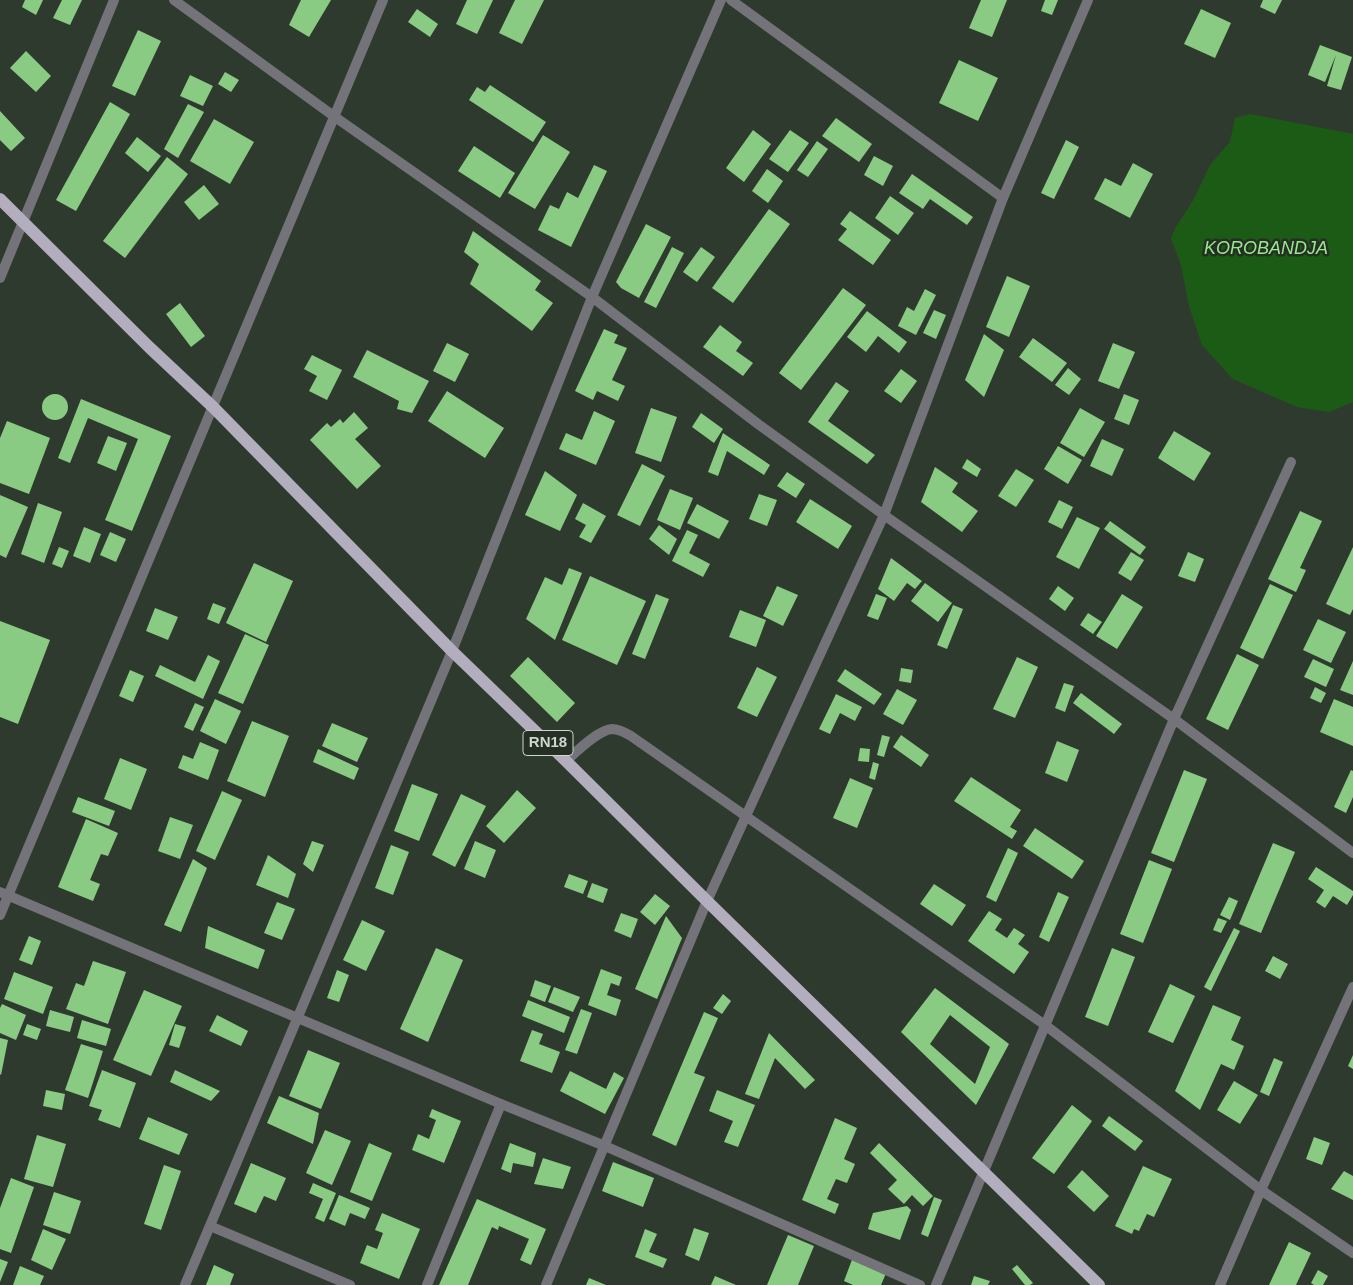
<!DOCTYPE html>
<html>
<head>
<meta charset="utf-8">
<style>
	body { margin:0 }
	canvas { display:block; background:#2f3a2e }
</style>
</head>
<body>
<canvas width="1353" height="1285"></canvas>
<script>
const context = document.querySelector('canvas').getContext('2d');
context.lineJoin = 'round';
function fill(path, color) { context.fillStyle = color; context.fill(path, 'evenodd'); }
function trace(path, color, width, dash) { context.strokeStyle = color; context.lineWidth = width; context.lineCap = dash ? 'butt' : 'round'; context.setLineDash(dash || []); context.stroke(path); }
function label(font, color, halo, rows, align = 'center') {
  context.font = font + ' Helvetica,sans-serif'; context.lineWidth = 5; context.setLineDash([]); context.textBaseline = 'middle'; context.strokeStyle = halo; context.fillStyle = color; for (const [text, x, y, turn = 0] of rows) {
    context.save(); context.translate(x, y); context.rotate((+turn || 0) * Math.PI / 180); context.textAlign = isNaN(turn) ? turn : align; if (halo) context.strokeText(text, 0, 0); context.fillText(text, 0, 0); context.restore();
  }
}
fill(new Path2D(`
	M1250 114 1353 134V402L1329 412 1297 407 1233 379 1202 345 1189 306 1181 265 1171 238 1176 227 1194 199 1210 165 1230 142 1235 118Z`), '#1c5b16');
fill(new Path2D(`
	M25 0H43L36 15 22 7Z
	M62 0H82L70 25 53 18Z
	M301 0H331L309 37 289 25Z
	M467 0H493L477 34 456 24Z
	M515 0H544L522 44 499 33Z
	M981 0H1007L992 37 969 28Z
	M1045 0H1058L1052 15 1041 11Z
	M1263 0H1282L1275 14 1260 7Z
	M417 9 438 24 430 37 408 22Z
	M1201 9 1231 23 1215 58 1184 44Z
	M138 30 161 41 135 96 112 86Z
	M1320 45 1352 57 1341 90 1327 86 1336 55 1325 82 1308 75Z
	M26 51 51 76 36 92 10 68Z
	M959 60 998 78 978 121 939 103Z
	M225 72 239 80 231 92 218 84Z
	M190 75 213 86 203 106 180 96Z
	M490 85 546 122 533 142 469 100 477 87 485 92Z
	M110 102 130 114 76 211 56 200Z
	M188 104 204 112 178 158 164 149Z
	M0 111 25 138 11 151 0 140Z
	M836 118 872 144 859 162 822 136Z
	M214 119 254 142 230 184 190 161Z
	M753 130 771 144 744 182 726 168Z
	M790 130 809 143 788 172 769 159Z
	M543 135 570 152 535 209 508 193Z
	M137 137 161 156 148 172 125 153Z
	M1066 140 1079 147 1054 199 1041 193Z
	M817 141 828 149 808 177 797 170Z
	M474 146 515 173 500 198 458 171Z
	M874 156 893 166 883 186 864 175Z
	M167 157 188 174 125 258 103 241Z
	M1133 163 1153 174 1130 218 1094 199 1105 178 1121 186Z
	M594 165 607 171 571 247 538 230 550 205 559 209 567 192 578 198Z
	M767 169 783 181 768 203 752 191Z
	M912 174 973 217 967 225 930 199 923 209 899 193Z
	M204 185 219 204 199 220 184 202Z
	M890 196 914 213 898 235 875 218Z
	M769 209 790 224 733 303 712 288Z
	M850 211 891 240 873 265 838 240 847 229 840 224Z
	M646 224 671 237 639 298 621 288 616 282Z
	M473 231 541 281 535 290 553 303 532 331 470 284 479 264 464 252Z
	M672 247 684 253 656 308 644 302Z
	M701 247 715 257 697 282 683 272Z
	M1007 276 1030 286 1009 337 986 327Z
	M843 288 866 305 801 390 779 373Z
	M925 289 936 295 916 335 898 326 907 307 914 311Z
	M180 303 205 336 191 347 166 314Z
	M934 310 946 315 936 339 923 333Z
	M867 311 907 342 899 353 878 336 866 352 847 337Z
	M720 325 742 342 736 351 753 363 743 376 703 347Z
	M604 329 618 335 614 343 627 348 612 380 625 386 618 401 597 391 593 400 575 391Z
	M984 334 1004 350 984 397 965 380Z
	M1033 338 1067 363 1052 382 1019 357Z
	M447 343 469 354 455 382 433 371Z
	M1113 343 1135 352 1119 389 1098 381Z
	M367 350 429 381 412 413 397 409 399 401 353 377Z
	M312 355 342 370 327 400 309 391 317 376 304 369Z
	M1068 368 1081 379 1069 395 1055 385Z
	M901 369 917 381 901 403 884 391Z
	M836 382 849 391 828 421 875 455 867 464 808 422Z
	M447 391 504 428 485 458 428 421Z
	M1124 394 1139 400 1129 425 1114 419Z
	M42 407a13 13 0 1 1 26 0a13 13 0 1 1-26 0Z
	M81 399 171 436 132 531 105 520 138 439 88 418 70 463 58 458Z
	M651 408 677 417 661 462 635 453Z
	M1080 408 1105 422 1084 457 1060 443Z
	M594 411 615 421 596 465 559 449 566 433 582 440Z
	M354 412 368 428 355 439 381 466 357 489 310 440 327 423 331 427 340 419 343 423Z
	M701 413 723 429 714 443 692 427Z
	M7 421 50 438 29 494 0 483V438Z
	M1174 431 1211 453 1194 481 1158 458Z
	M723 433 770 465 764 475 727 451 718 476 708 472Z
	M108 436 127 443 116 471 97 463Z
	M1102 439 1124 449 1112 476 1090 466Z
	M1058 446 1082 460 1068 484 1044 469Z
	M967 459 981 469 977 477 962 468Z
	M642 464 665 476 640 526 617 515Z
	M935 467 958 483 952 492 978 511 962 532 921 502Z
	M1016 469 1034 480 1016 507 998 496Z
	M545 471 577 495 560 531 525 515Z
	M787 472 805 484 796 498 777 486Z
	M670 489 693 498 680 530 657 520Z
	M759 494 777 500 767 526 749 519Z
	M0 495 28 507 6 558 0 555Z
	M810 499 852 526 838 549 796 522Z
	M1059 500 1073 507 1062 529 1048 522Z
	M38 503 62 512 44 563 21 554Z
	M583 503 606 516 591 543 579 537 586 525 575 519Z
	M697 504 729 521 719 539 687 523Z
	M1300 511 1322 521 1300 568 1306 570 1296 592 1268 579Z
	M1077 517 1100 528 1079 569 1056 557Z
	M1110 521 1146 547 1140 555 1104 529Z
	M659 525 677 539 669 555 649 539Z
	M84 527 101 534 90 563 73 556Z
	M687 530 698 535 689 553 710 564 703 577 672 561Z
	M110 532 126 539 116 562 100 555Z
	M59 547 69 551 62 568 52 564Z
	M1353 547V609L1350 615 1326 604Z
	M1131 552 1144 560 1131 581 1118 573Z
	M1188 552 1204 559 1195 582 1178 576Z
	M891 558 922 581 915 589 907 583 894 601 878 589Z
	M254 563 293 581 266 642 226 623Z
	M569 568 582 573 555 640 526 619 545 577 562 585Z
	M590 576 646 601 617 665 562 640Z
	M925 583 952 603 938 622 911 601Z
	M1270 584 1293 595 1263 659 1240 648Z
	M777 586 798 595 783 626 763 616Z
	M1058 586 1074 598 1065 611 1049 599Z
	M656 594 669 599 645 659 632 654Z
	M876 594 887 598 878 620 867 616Z
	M1122 594 1143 607 1117 649 1096 636Z
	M213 603 226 608 219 624 207 619Z
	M953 605 963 609 947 649 937 645Z
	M155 608 178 617 168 640 146 631Z
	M740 610 766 620 756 647 729 637Z
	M1088 613 1102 622 1093 634 1080 625Z
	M1318 619 1346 632 1331 663 1303 650Z
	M0 621 50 640 18 724 0 717Z
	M245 634 269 645 243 704 218 693Z
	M1237 654 1259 665 1228 730 1206 719Z
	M208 655 220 661 203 699 155 676 160 665 195 682Z
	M528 657 575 703 557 722 510 676Z
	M1017 657 1038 667 1015 718 993 709Z
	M1313 659 1334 669 1326 687 1304 677Z
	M1353 661V695L1340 690Z
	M757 667 777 677 757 717 737 708Z
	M901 668 913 670 911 683 899 681Z
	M845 669 882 694 874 705 837 681Z
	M130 670 144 676 133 702 119 696Z
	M1064 683 1074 686 1065 712 1055 708Z
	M1315 687 1326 693 1321 703 1310 698Z
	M897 689 917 700 903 725 883 714Z
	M1081 693 1122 724 1114 734 1073 703Z
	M836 694 862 707 855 721 840 713 830 734 819 729Z
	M215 699 241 711 226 744 200 731Z
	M1334 699 1353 707V746L1320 732Z
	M195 703 204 707 193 731 184 727Z
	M252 721 289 736 265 797 227 781Z
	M332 723 368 738 357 762 322 746Z
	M882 735 890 737 884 757 877 755Z
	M901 735 929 755 921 767 893 747Z
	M1057 741 1079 750 1067 782 1045 773Z
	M200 742 219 750 208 780 178 768 183 755 193 759Z
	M860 748 870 749 869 762 858 761Z
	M318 749 359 768 354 780 313 762Z
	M120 758 147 769 131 810 104 799Z
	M873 762 879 764 875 780 869 778Z
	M1184 770 1207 779 1174 862 1151 853Z
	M1351 770 1353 771V797L1346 813 1334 807Z
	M971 777 1021 810 1010 827 1017 831 1012 839 954 801Z
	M850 778 873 788 857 828 833 818Z
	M412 784 438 794 419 841 394 831Z
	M517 790 536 808 504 843 486 826Z
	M222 791 242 800 215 860 196 851Z
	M461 794 486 806 455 867 432 855Z
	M78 797 115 811 109 826 72 812Z
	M170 817 193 825 180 859 158 851Z
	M86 819 118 833 108 856 101 854 90 880 100 884 93 901 58 887Z
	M1035 828 1084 861 1072 879 1023 846Z
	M312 841 324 845 313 872 303 864Z
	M475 841 496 850 485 878 464 869Z
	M1273 843 1295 852 1261 933 1239 924Z
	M391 845 409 852 393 895 375 888Z
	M1008 848 1018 853 996 902 986 897Z
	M268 855 296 874 288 898 256 885Z
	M193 859 207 868 181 932 164 925Z
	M1149 860 1172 869 1143 943 1120 934Z
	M1316 867 1353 891V895L1347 905 1333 896 1325 908 1316 902 1324 890 1308 879Z
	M569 874 588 881 583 894 564 887Z
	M592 883 608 889 603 903 587 897Z
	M934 884 966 905 952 926 920 904Z
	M1058 892 1069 897 1049 942 1039 937Z
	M655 894 670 906 655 925 640 912Z
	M1229 897 1238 901 1230 920 1220 915Z
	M277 902 295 909 282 940 264 933Z
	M989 911 1002 919 995 930 1007 938 1014 928 1025 935 1018 944 1029 952 1014 974 968 941Z
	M621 913 638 919 631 938 614 931Z
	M666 916 682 938 657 999 635 989Z
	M1218 918 1227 921 1221 933 1213 930Z
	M362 920 385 931 366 971 343 960Z
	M208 926 265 950 258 969 205 948Z
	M1234 928 1240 931 1211 991 1204 987Z
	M29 936 41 941 32 965 19 960Z
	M436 948 463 960 428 1042 400 1029Z
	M1112 948 1135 957 1108 1026 1085 1017Z
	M1273 956 1288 964 1280 979 1265 971Z
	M93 961 126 972 108 1024 66 1009 76 983 84 986Z
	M601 969 622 977 619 986 611 983 607 995 621 1000 616 1016 588 1005Z
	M337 970 349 975 339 1002 327 998Z
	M14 972 53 987 43 1014 4 999Z
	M535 980 551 986 545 1002 530 996Z
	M1170 984 1195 996 1173 1043 1148 1032Z
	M554 987 580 997 573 1012 548 1002Z
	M935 988 1009 1044 976 1105 901 1032ZM950 1015 990 1047 975 1084 930 1044Z
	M144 990 182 1006 151 1076 113 1060Z
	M723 994 731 1001 722 1014 713 1008Z
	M528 1000 570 1017 564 1033 522 1016Z
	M2 1004 26 1015 16 1040 0 1033V1008Z
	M1213 1005 1241 1017 1231 1040 1244 1046 1234 1070 1221 1064 1200 1110 1175 1091Z
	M581 1009 592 1013 577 1054 565 1050Z
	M50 1010 74 1017 70 1032 46 1026Z
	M704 1012 718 1018 694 1073 705 1077 676 1146 652 1135Z
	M217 1015 248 1031 241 1046 209 1031Z
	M82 1020 111 1029 106 1046 77 1038Z
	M27 1024 41 1029 37 1040 23 1035Z
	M175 1024 186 1027 179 1048 169 1045Z
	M532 1030 543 1034 539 1044 560 1052 552 1073 520 1061Z
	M769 1033 815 1080 805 1089 775 1058 759 1099 745 1094Z
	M0 1038 8 1040 1 1075 0 1074Z
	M81 1044 103 1051 88 1098 65 1090Z
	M308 1050 340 1063 321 1109 289 1096Z
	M1353 1055V1069L1348 1066Z
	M1274 1058 1283 1062 1269 1096 1260 1092Z
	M102 1070 136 1083 120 1128 98 1120 102 1110 89 1106Z
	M175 1070 220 1091 211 1101 170 1082Z
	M570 1071 606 1089 614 1072 624 1078 605 1114 560 1091Z
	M1234 1081 1258 1095 1240 1124 1217 1110Z
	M46 1090 65 1094 62 1110 43 1106Z
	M717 1090 755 1105 738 1147 724 1142 733 1121 709 1111Z
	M279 1096 319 1113 313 1144 267 1123Z
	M1072 1105 1092 1121 1054 1174 1032 1158Z
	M432 1109 461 1121 444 1163 412 1150 418 1134 429 1139 436 1120 429 1117Z
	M1109 1116 1143 1141 1135 1151 1102 1126Z
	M148 1117 188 1134 179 1155 139 1139Z
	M835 1118 857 1128 844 1159 855 1164 847 1183 836 1179 827 1199 839 1204 835 1214 802 1200Z
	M325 1130 351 1141 332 1185 306 1173Z
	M37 1135 66 1144 53 1187 24 1179Z
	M1314 1137 1330 1143 1322 1165 1306 1159Z
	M369 1143 392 1153 372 1201 350 1192Z
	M510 1143 536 1153 533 1167 513 1163 511 1173 501 1169Z
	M879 1143 933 1196 923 1206 912 1195 904 1204 888 1189 897 1180 870 1153Z
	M543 1158 571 1167 563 1189 534 1184Z
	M613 1162 654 1178 643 1207 602 1191Z
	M251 1163 286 1178 276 1201 264 1196 256 1213 234 1204Z
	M164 1165 181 1171 161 1230 144 1224Z
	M1143 1166 1172 1179 1154 1217 1147 1214 1139 1231 1134 1229 1132 1234 1115 1226Z
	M1082 1170 1109 1196 1094 1212 1067 1187Z
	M1344 1171 1353 1176V1200L1331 1189Z
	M11 1178 34 1187 11 1253 0 1249V1208Z
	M313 1183 336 1193 324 1222 315 1218 323 1199 309 1193Z
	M54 1192 81 1201 70 1234 43 1225Z
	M339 1195 370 1208 365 1219 350 1213 345 1226 329 1219Z
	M934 1197 942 1200 928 1237 921 1234Z
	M477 1199 546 1229 531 1265 520 1260 529 1239 499 1226 498 1230 492 1227 468 1285H439Z
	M907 1206 911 1210 900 1240 868 1229 873 1213Z
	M382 1213 420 1229 399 1279 360 1263 367 1245 377 1249 383 1233 375 1230Z
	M694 1228 709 1233 699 1261 685 1255Z
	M43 1229 66 1239 52 1270 31 1260Z
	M645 1229 657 1234 649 1252 667 1259 663 1268 635 1257Z
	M788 1235 814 1246 798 1285H767Z
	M1289 1242 1311 1253 1296 1285H1269Z
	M853 1257 887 1271 881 1285H853L844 1281Z
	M0 1259 8 1262 0 1282Z
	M214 1265 234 1274 230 1285H206Z
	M1017 1265 1033 1283 1030 1285H1025L1012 1269Z
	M20 1266 44 1276 40 1285H13Z
	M1318 1270 1328 1276 1323 1285H1314L1311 1283Z
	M715 1276 736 1285H711Z
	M974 1276 990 1281 988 1285H971Z
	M589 1278 606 1285H586Z`), '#8acb83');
trace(new Path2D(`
	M174 0 335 117 592 297 758 424 884 515 1174 719 1353 853
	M731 0 1003 198
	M0 278 114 0
	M566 761C577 751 598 730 612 729 619 729 626 733 631 736L1045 1025 1261 1190 1353 1253
	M0 892 501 1104 605 1146 920 1285
	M0 915 383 0
	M210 1226 350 1285
	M185 1285 452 651 592 297 721 0
	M427 1285 501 1104
	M546 1285 707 901 884 515 1003 198 1088 0
	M936 1285 1174 719 1291 462
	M1220 1285 1261 1190 1353 987`), '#75737a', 10);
trace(new Path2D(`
	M0 199 149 347 213 407 452 651 566 761 707 901 1099 1285`), '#b2aebd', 12);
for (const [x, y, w] of [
	[548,743,50]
]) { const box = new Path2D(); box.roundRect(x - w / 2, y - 12.5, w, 25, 4); context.fillStyle = '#252f24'; context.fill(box); trace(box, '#cfd6ce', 1); }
label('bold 15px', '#cfd6ce', null, [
	["RN18",548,743]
]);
label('italic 18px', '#96ea8d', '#252f24', [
	["KOROBANDJA",1266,249]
]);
</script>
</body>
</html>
